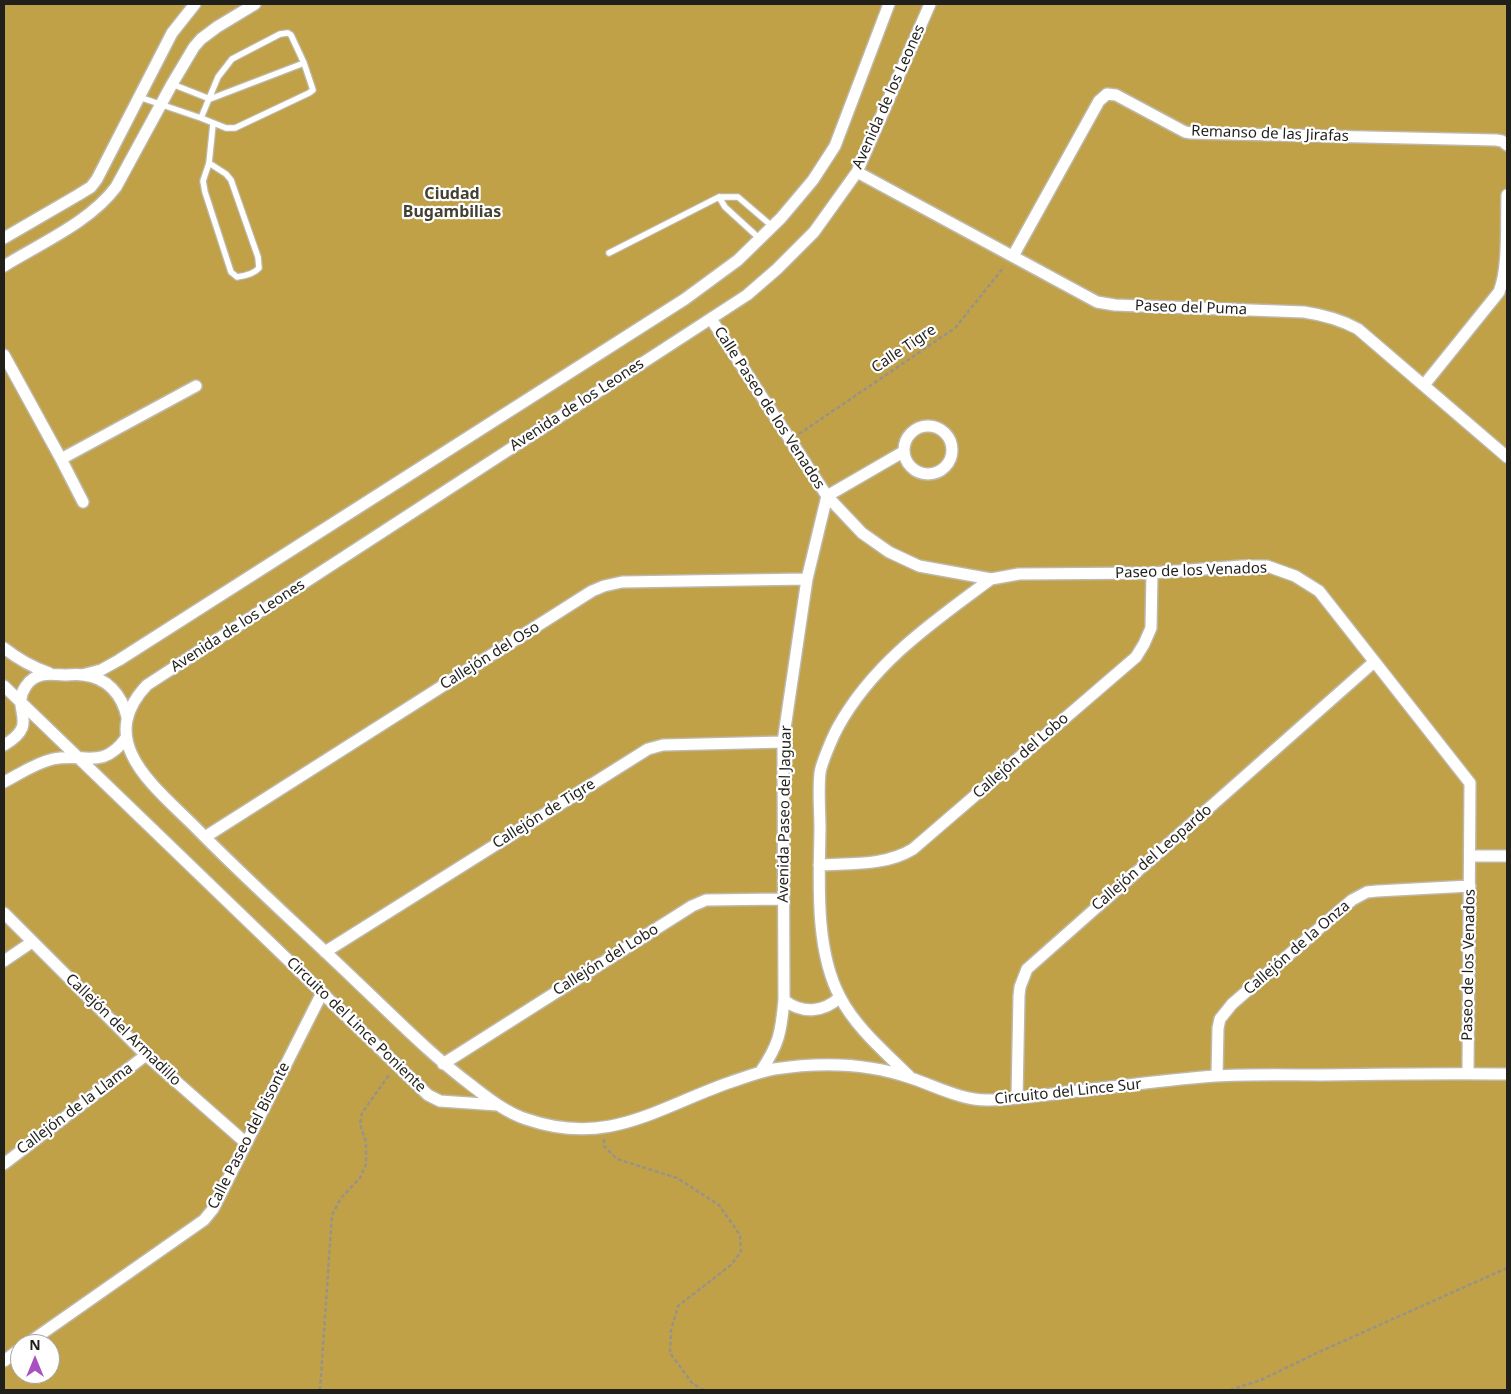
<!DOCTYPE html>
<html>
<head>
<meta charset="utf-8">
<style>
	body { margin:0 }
	#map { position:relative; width:1511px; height:1394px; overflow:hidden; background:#e8e2d4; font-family:"Noto Sans",sans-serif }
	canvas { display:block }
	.frame { position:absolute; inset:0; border:5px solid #211f1a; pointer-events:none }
	.north { position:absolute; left:10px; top:1334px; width:50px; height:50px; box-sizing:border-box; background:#fff; border:1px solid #a6a5a3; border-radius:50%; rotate:0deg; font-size:14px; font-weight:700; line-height:20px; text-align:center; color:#211f1a }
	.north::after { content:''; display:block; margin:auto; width:18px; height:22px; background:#a952bf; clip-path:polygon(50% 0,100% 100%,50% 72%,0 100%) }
</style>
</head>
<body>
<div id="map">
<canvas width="1511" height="1394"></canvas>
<div class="frame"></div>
<div class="north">N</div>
</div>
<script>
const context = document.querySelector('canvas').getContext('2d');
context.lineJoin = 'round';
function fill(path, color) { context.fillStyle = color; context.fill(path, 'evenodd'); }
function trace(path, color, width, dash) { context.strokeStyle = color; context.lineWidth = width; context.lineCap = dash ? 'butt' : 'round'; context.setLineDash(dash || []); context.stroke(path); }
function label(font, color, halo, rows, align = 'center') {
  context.font = font + ' "Noto Sans",sans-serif'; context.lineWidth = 4.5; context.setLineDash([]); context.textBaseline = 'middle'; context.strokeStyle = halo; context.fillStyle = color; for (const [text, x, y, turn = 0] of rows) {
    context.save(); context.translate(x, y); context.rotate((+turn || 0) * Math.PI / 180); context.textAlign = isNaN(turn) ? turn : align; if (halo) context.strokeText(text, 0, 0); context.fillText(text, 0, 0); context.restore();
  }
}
fill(new Path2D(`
	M4 4H1507V1390H4ZM20 1344H50V1374H20Z`), '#c1a148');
const service = new Path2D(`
	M172 84 210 99 304 63
	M139 97 201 118 226 128H235L309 93 313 90 304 63 291 35 288 33 280 34 232 59 218 77 201 118
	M209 163 226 174 231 180 258 257 259 268C254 274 245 276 237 277L231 272 205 192 203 181 209 163 213 124
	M719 197 725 207 760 239
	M609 253 719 197H738L773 227`);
const minor = new Path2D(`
	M930 4 857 172 814 232 777 269 747 295 147 685C92 743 158 789 198 830 249 882 304 931 357 982 394 1017 430 1054 471 1085 488 1098 505 1112 526 1119 607 1147 655 1109 728 1083 743 1078 758 1072 774 1069 819 1062 868 1063 911 1078 935 1086 963 1101 989 1100 1010 1100 1032 1096 1053 1094 1107 1088 1161 1080 1215 1076 1250 1074 1285 1075 1320 1075 1383 1074 1445 1073 1507 1074
	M857 172 1097 302 1115 305 1304 312C1324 315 1340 319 1358 329L1507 457
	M4 238 78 195 91 187 97 179 172 33 195 4
	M1013 256 1099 101 1107 94 1116 95 1185 132 1191 133 1496 140 1502 141 1507 145
	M4 266C41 243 90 222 116 187L172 84 194 47 201 39 217 27 255 4
	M711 319 827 496 862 533 889 552 919 566 991 579 1019 574 1152 573 1242 566H1267L1295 576 1319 591 1470 783 1468 1073
	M4 355 61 459 83 502
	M1424 385 1499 292C1509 266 1506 224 1507 195
	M904 450a24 24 0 1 1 48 0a24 24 0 1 1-48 0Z
	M61 459 196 386
	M827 496 903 452
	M4 648C18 659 32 667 49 673
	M82 675 101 670 119 660 685 299 738 260 781 218 813 180 835 146 889 4
	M4 686 428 1095 440 1101 498 1105
	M4 745C42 723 9 710 26 686 35 672 49 674 64 675 70 675 77 674 83 675 107 677 122 695 127 717
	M4 782C20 774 35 763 53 759 84 752 102 771 126 738
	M205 837 592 591 604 586 622 582 807 579
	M1470 856H1507
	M819 865C850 863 886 866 913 849L1136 657 1144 644 1151 628 1152 573
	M4 913 146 1055 246 1143
	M325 952 648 749 663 745 783 742
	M4 961 32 942
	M784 1000C802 1014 823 1013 840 997
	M443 1064 692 906 706 900 783 899
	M761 1071C779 1044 781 1033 784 1000L783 742 807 579 827 496
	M909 1076C885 1052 856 1028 840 997 815 950 819 882 820 830 820 811 818 792 820 773 821 764 833 736 838 727 874 662 933 622 991 579
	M1217 1076 1218 1028 1220 1019 1232 1004 1352 900 1367 892 1377 891 1470 886
	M1017 1098 1019 996 1020 987 1027 969 1374 662
	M4 1164 146 1055
	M27 1344 204 1220 213 1209 322 993
	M4 1361 20 1349`);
trace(service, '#bdb8aa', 8);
trace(minor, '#bdb8aa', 14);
trace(new Path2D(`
	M799 434 955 328 1004 267
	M604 1139V1146L617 1159 677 1178 719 1205 740 1235 741 1252 731 1265 678 1306 671 1330 670 1353 692 1383 703 1390
	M320 1390 332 1215 341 1198 360 1178 366 1164V1142L360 1124 362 1113 389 1075
	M1230 1390 1261 1380 1319 1352 1507 1268`), '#979388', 2.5, [4, 2.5]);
trace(service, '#fff', 5.5);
trace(minor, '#fff', 11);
label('15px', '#211f1a', '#fff', [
	["Avenida de los Leones",889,97,-66],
	["Remanso de las Jirafas",1270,134,2],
	["Paseo del Puma",1191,308,2],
	["Calle Tigre",904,349,-34],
	["Avenida de los Leones",577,405,-33],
	["Calle Paseo de los Venados",769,408,57],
	["Paseo de los Venados",1191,571,-2],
	["Avenida de los Leones",238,626,-33],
	["Callejón del Oso",490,656,-32],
	["Callejón del Lobo",1021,756,-41],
	["Callejón de Tigre",544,814,-32],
	["Avenida Paseo del Jaguar",785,814,-89],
	["Callejón del Leopardo",1152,858,-41],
	["Callejón de la Onza",1297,948,-41],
	["Callejón del Lobo",606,960,-32],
	["Paseo de los Venados",1469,965,-89],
	["Circuito del Lince Poniente",356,1025,44],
	["Callejón del Armadillo",123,1030,44],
	["Circuito del Lince Sur",1068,1092,-6],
	["Callejón de la Llama",75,1109,-37],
	["Calle Paseo del Bisonte",249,1136,-63]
]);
label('bold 16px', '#444034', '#fff', [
	["Ciudad",452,194],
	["Bugambilias",452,212]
]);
</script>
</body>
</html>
